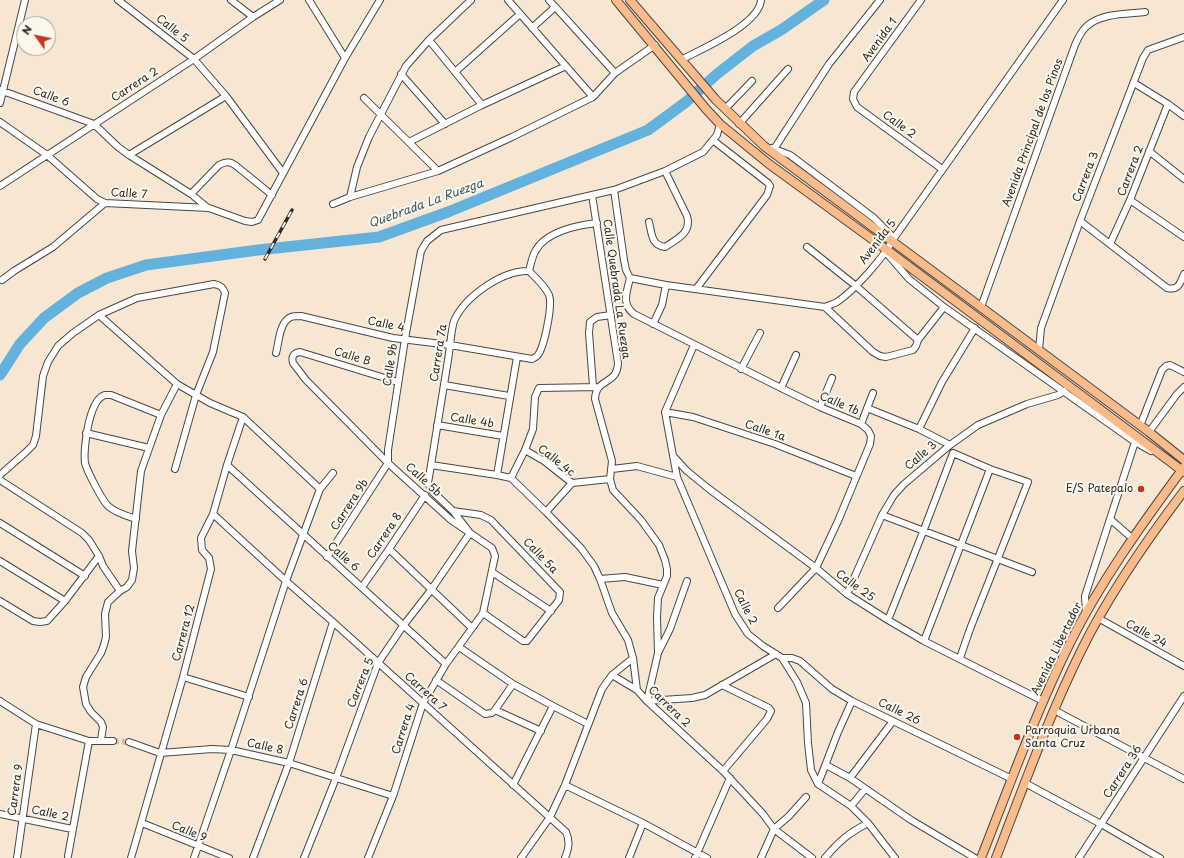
<!DOCTYPE html>
<html>
<head>
<meta charset="utf-8">
<style>
	body { margin:0 }
	#map { position:relative; width:1184px; height:858px; overflow:hidden; background:#f7e7d2; font-family:"Playpen Sans",sans-serif }
	canvas { display:block }
	.north { position:absolute; left:16px; top:16px; width:40px; height:40px; box-sizing:border-box; background:#fbf7ec; border:1px solid #a8a59f; border-radius:50%; rotate:303deg; font-size:11px; font-weight:700; line-height:16px; text-align:center; color:#2b2b2b }
	.north::after { content:''; display:block; margin:auto; width:14px; height:18px; background:#c8321e; clip-path:polygon(50% 0,100% 100%,50% 72%,0 100%) }
</style>
</head>
<body>
<div id="map">
<canvas width="1184" height="858"></canvas>
<div class="north">N</div>
</div>
<script>
const context = document.querySelector('canvas').getContext('2d');
context.lineJoin = 'round';
function trace(path, color, width, dash) { context.strokeStyle = color; context.lineWidth = width; context.lineCap = dash ? 'butt' : 'round'; context.setLineDash(dash || []); context.stroke(path); }
function label(font, color, halo, rows, align = 'center') {
  context.font = font + ' "Playpen Sans",sans-serif'; context.lineWidth = 4; context.setLineDash([]); context.textBaseline = 'middle'; context.strokeStyle = halo; context.fillStyle = color; for (const [text, x, y, turn = 0] of rows) {
    context.save(); context.translate(x, y); context.rotate((+turn || 0) * Math.PI / 180); context.textAlign = isNaN(turn) ? turn : align; if (halo) context.strokeText(text, 0, 0); context.fillText(text, 0, 0); context.restore();
  }
}
trace(new Path2D(`
	M0 375 20 344 44 318 78 293 107 278 146 265 258 250 379 237 448 212 648 130 686 102 717 74 753 46 781 30 824 0`), '#63b2dd', 11);
trace(new Path2D(`
	M113 741 129 742`), '#cec1b1', 6, [6, 3]);
const minor = new Path2D(`
	M118 0 194 59 226 96 283 173
	M231 0 253 17
	M309 0 345 58
	M471 0 429 40 406 66 369 137 357 167 350 197 438 171 512 137 593 97 615 73 655 45
	M508 0 593 97
	M549 0 615 73
	M921 0 854 92 853 99 857 107 942 169
	M532 28 555 7
	M429 40 482 105
	M681 60C701 49 759 25 761 0
	M455 72 520 14
	M401 74 445 124
	M1134 83 1168 104 1184 116
	M0 90 94 124 118 147 129 155 191 194 208 208
	M364 98 438 171
	M0 103 25 0
	M725 109 752 81
	M0 122 47 155 97 199 105 203 209 208 245 221 252 222 258 220 345 58 380 0
	M739 124 788 69
	M409 142 482 105 566 66
	M772 148 790 155 874 218 894 238
	M774 149 829 64 880 0
	M1149 151 1184 179
	M129 155 226 96
	M0 186 194 59 253 17 280 0
	M614 190 624 260 626 270 630 278
	M191 194 219 165C225 162 229 161 235 165L272 195
	M592 195 614 190 665 171 703 152 717 135 720 124
	M1130 200 1184 237
	M333 204 350 197
	M1080 221 1167 288C1179 291 1180 283 1184 274
	M649 222C652 234 651 245 665 247 677 239 692 233 687 216L665 171
	M1110 244 1130 200 1168 104
	M807 247 856 286 918 340
	M887 250 889 256 909 279 944 307 1135 442 1151 451
	M529 271C531 264 532 256 536 250 546 232 577 225 597 223
	M2 280 14 271 53 247 105 203
	M696 289 767 195 770 186 768 183 714 141
	M825 307 873 352 880 356 886 357 913 350 916 346 918 340 944 307
	M981 307 1075 45C1078 38 1081 31 1087 26 1101 13 1127 14 1145 12
	M99 315 177 384
	M653 324 662 305 666 285
	M694 345 665 412 677 477 735 614 748 634 763 646 782 658 797 682 806 703 808 743 811 770 818 784 851 806 868 823 895 858
	M1039 350 1041 328 1080 221 1143 58 1148 50 1184 37
	M276 353C279 343 279 322 291 317 293 316 298 316 301 316L393 338 450 345 532 359C534 358 536 357 537 356 544 349 553 305 549 295 545 286 536 278 529 271 503 270 465 296 454 321 451 330 450 349 448 360 442 395 437 430 431 465L428 483 433 492 453 511 470 533 431 590 403 626 378 663 336 778 304 858
	M741 369 760 333
	M444 385 509 396
	M593 386 589 333 590 322 597 317 611 315
	M781 388 796 355
	M820 407 832 378
	M867 408 919 429 950 445
	M665 412 693 417 775 444 856 476
	M861 424 873 393
	M437 425 503 436
	M1140 426 1162 370 1166 366 1170 365 1184 372
	M919 429 942 382 975 328
	M1149 432 1177 394 1184 387
	M86 433 149 448
	M525 450 533 429 535 397 539 388 599 387
	M675 458 687 471 709 489 816 568 847 594 888 620 924 641 1043 701
	M227 465 446 664
	M431 465 497 475 511 478 546 512 581 548 594 566 600 579 612 613 628 640 633 658 637 690 647 701 723 771 763 814 774 829 812 858
	M612 469 637 466 677 477
	M0 475 26 452 33 445 36 436 43 376 48 362 58 346 73 333 99 315 137 298 214 284C220 285 223 287 225 293L213 352 196 395 175 469
	M497 475 517 357
	M511 478 525 450 544 461 572 483 546 512
	M0 480 82 533 89 540 99 556 103 566 120 591
	M572 483 610 479
	M453 511 481 515 491 520 560 592 559 600 527 641H523L483 613
	M213 514 286 581 333 622 566 832C570 841 569 848 565 858
	M882 515 1032 572
	M136 519C127 516 116 513 108 506 102 500 87 471 85 463 83 449 89 399 105 395 107 395 109 395 111 395L161 415
	M1110 519 1133 539
	M0 523 85 576
	M389 549 472 628
	M327 557 388 463V450L405 339 421 251 427 241 441 230 592 195 618 363C617 386 596 377 595 399L612 461 610 479 613 490 641 520 659 545 665 560 667 569V576L658 598 657 617 658 653
	M0 561 65 601
	M492 572 551 611
	M600 579 625 577 663 585
	M687 581 670 629 658 653 647 701 692 698 705 695 776 654
	M362 587 389 549 425 495
	M847 594 882 515 894 495 903 485 950 445 978 425 1027 404 1058 395 1064 391
	M0 601 33 621 40 622 47 621 65 601 99 556
	M778 608 816 568 838 521 870 444 871 436 868 430 861 424 820 407 781 388 634 314C621 304 627 292 630 278L666 285 825 307C829 305 834 304 837 302 855 290 884 257 894 238L1063 0
	M1086 613 1085 596 1135 442
	M1098 618 1184 666
	M888 620 923 532 953 453 990 469 1028 482 970 629 960 658
	M924 641 990 469
	M459 647 513 684 553 706 513 785
	M782 658H792L800 661 832 689 852 701 1012 779
	M612 675 637 690
	M183 677 249 697
	M436 680 485 714 492 713 495 710 513 684
	M722 685 769 708 771 711 767 719 723 771
	M0 701 36 724 89 741 68 856
	M553 706 588 724
	M495 710 541 731
	M1054 710 1184 779
	M101 740 103 727 101 722 91 712 86 704 83 687 86 677 101 653 104 645 106 637 105 614 108 602 120 591 127 587 132 580 134 568 132 551 141 471 161 415 177 384 210 403 243 417 320 489
	M89 741H113
	M129 742 160 753 212 749 231 750 289 763 393 796
	M826 765 850 778 911 820 975 858
	M850 778 893 721
	M1025 783 1101 824 1160 858
	M818 784 838 732 852 701
	M565 785 643 823 707 858
	M851 806 865 789
	M0 814 72 829
	M142 823 229 858
	M17 858 36 724
	M131 858 183 677 211 569 209 558 202 550 201 538 213 514 227 465 243 417
	M194 858 231 750 286 581 320 489 333 473
	M253 858 289 763 333 622
	M368 858 393 796 423 703 446 664 483 613 495 556 492 548 451 520 388 463 306 380 293 363C291 356 294 353 300 352L398 382
	M521 858 550 817 565 785 602 689 612 675 633 658
	M629 858 643 823
	M695 858 730 778
	M761 858 774 829 789 816 806 797
	M825 858C839 841 849 833 868 823
	M1079 858 1184 696`);
const major = new Path2D(`
	M616 0 706 109 720 124 769 164 887 250 1184 472
	M630 0 716 100 764 146 1149 432 1184 460
	M981 858C1009 787 1035 714 1069 645 1100 582 1142 524 1184 467
	M996 858C1023 788 1048 718 1081 651 1109 594 1146 541 1184 491`);
trace(minor, '#4a4744', 8);
trace(major, '#4a4744', 10);
trace(minor, '#fff', 6);
trace(major, '#fabb8b', 8);
const rail = new Path2D(`
	M265 259 292 210`);
trace(rail, '#2b2b2b', 3.5);
trace(rail, '#fbf7ec', 2, [6]);
for (const [x, y, r, color] of [
	[1141,489,4,"#c8321e"],
	[1017,737,4,"#c8321e"]
]) { const dot = new Path2D(); dot.arc(x, y, r, 0, 2 * Math.PI); context.fillStyle = color; context.fill(dot); trace(dot, '#fbf7ec', 1.5); }
label('11px', '#2b2b2b', '#fbf7ec', [
	["Calle 5",172,29,38],
	["Avenida 1",880,40,-54],
	["Carrera 2",135,85,-33],
	["Calle 6",51,97,20],
	["Calle 2",899,125,36],
	["Avenida Principal de los Pinos",1033,133,-70],
	["Carrera 2",1131,171,-69],
	["Carrera 3",1086,177,-69],
	["Calle 7",129,194,3],
	["Avenida 5",878,242,-53],
	["Calle Quebrada La Ruezga",616,289,82],
	["Calle 4",386,325,12],
	["Carrera 7a",439,353,-81],
	["Calle B",352,357,17],
	["Calle 9b",391,365,-81],
	["Calle 1b",839,404,23],
	["Calle 4b",472,421,9],
	["Calle 1a",765,431,19],
	["Calle 3",921,456,-41],
	["Calle 4c",556,461,38],
	["Calle 5b",423,480,42],
	["Carrera 9b",350,505,-57],
	["Carrera 8",385,536,-56],
	["Calle 5a",540,556,46],
	["Calle 6",343,557,41],
	["Calle 25",855,586,36],
	["Calle 2",745,607,63],
	["Carrera 12",184,633,-75],
	["Calle 24",1146,634,29],
	["Avenida Libertador",1057,649,-64],
	["Carrera 5",361,683,-68],
	["Carrera 7",425,692,42],
	["Carrera 6",297,704,-72],
	["Carrera 2",669,707,44],
	["Calle 26",899,712,26],
	["Carrera 4",404,729,-72],
	["Calle 8",265,747,12],
	["Carrera 36",1123,772,-57],
	["Carrera 9",16,790,-82],
	["Calle 2",50,814,12],
	["Calle 9",189,832,22]
]);
label('11px', '#2b2b2b', '#fbf7ec', [
	["E/S Patepalo",1133,489],
	["Parroquia Urbana",1025,731,"left"],
	["Santa Cruz",1025,744,"left"]
], 'right');
label('italic 12px', '#3f5a69', '#fbf7ec', [
	["Quebrada La Ruezga",426,204,-20]
]);
</script>
</body>
</html>
